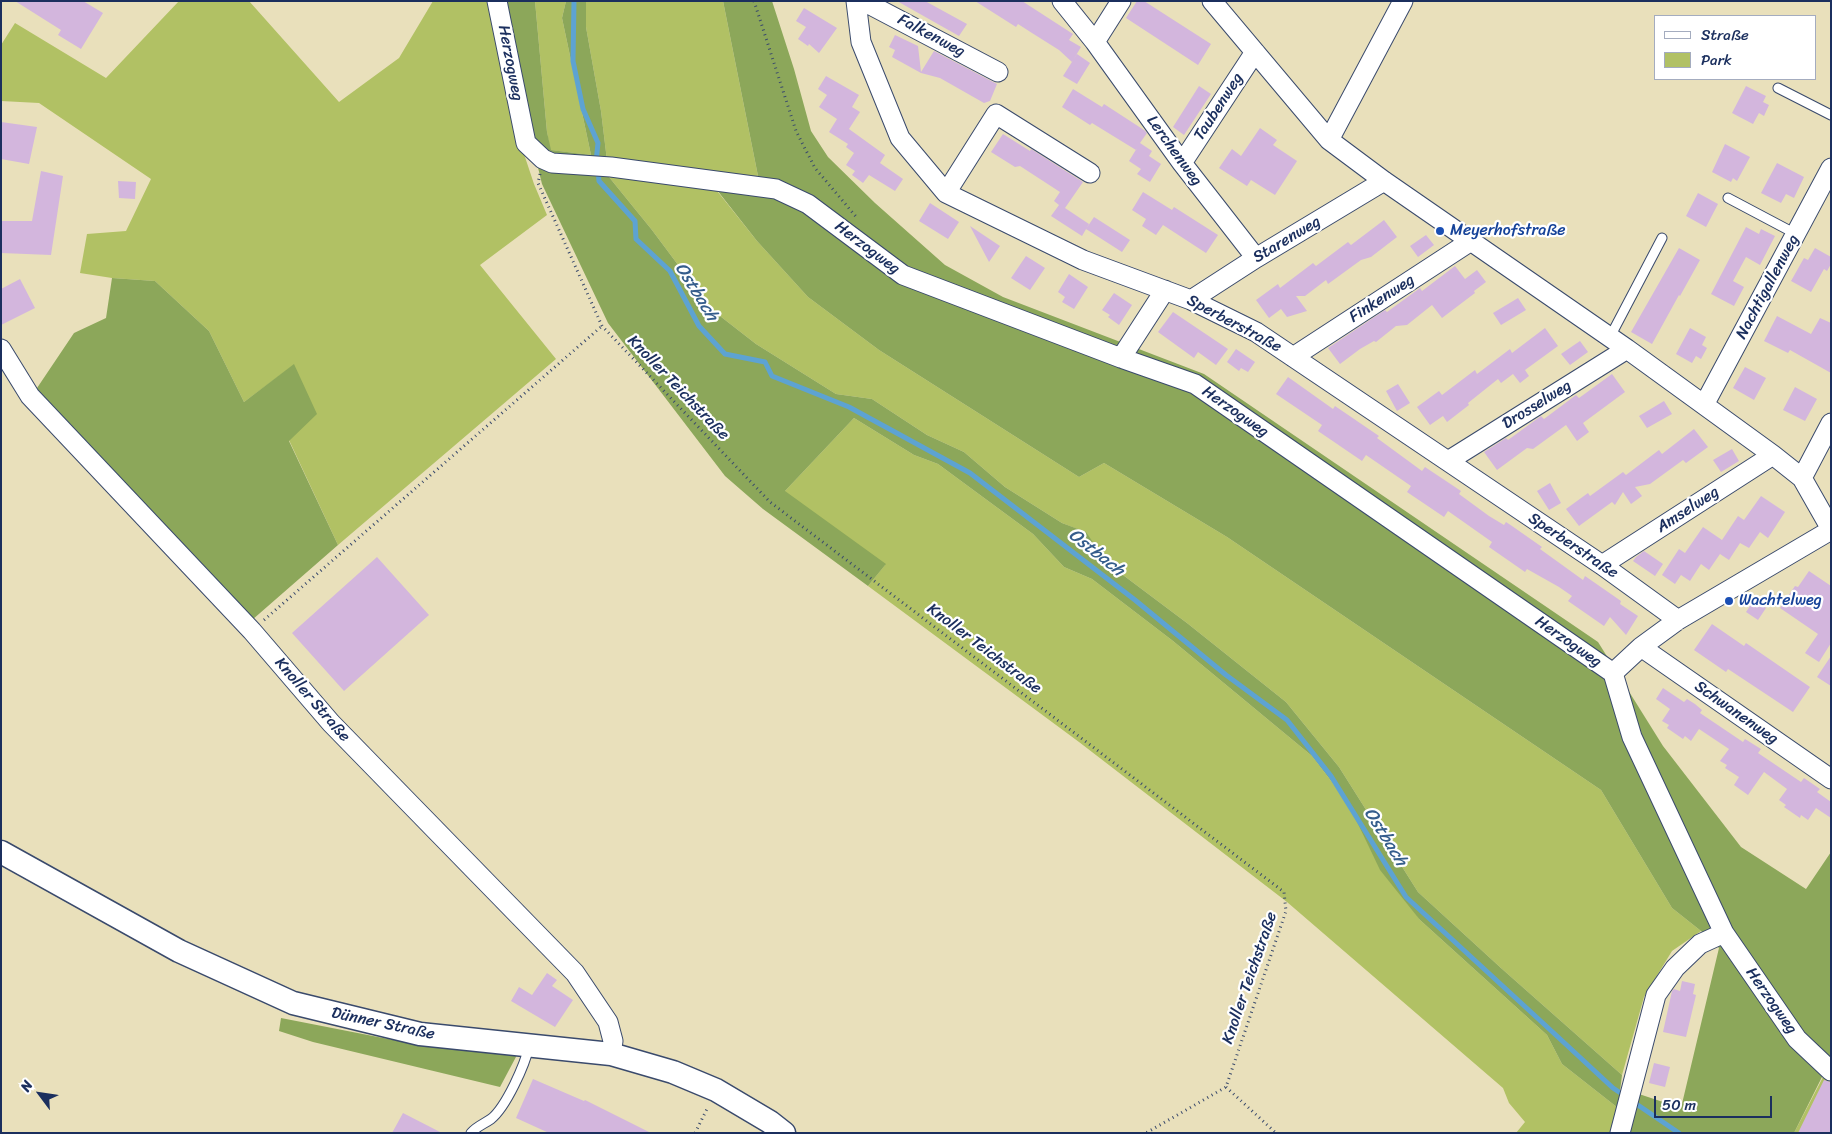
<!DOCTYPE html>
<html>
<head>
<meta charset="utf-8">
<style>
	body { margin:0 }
	#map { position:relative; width:1832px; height:1134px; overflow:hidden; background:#e9e0bb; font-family:Sriracha,sans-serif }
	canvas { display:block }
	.frame { position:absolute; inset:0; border:2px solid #1b2f5e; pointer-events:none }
	.legend { position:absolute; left:1654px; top:15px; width:162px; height:65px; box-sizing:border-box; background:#fff; border:1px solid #a4acbf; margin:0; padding:6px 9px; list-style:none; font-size:15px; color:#1b2f5e }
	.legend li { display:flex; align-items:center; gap:10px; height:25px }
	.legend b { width:25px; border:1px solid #a4acbf }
	.north { position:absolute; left:15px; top:1069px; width:50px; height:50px; -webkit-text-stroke:4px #fff; paint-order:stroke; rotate:301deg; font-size:14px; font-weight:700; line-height:20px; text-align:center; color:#1b2f5e }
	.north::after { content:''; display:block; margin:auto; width:18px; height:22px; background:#1b2f5e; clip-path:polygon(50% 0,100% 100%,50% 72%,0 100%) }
	.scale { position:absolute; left:1654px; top:1096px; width:118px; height:22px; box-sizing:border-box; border:2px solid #1b2f5e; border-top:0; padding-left:6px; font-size:15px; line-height:18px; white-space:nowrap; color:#1b2f5e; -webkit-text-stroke:4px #fff; paint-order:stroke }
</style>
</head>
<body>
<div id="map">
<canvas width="1832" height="1134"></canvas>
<div class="frame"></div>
<ul class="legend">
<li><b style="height:6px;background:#fff"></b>Straße</li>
<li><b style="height:14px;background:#b1c164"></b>Park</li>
</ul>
<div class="north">N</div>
<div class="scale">50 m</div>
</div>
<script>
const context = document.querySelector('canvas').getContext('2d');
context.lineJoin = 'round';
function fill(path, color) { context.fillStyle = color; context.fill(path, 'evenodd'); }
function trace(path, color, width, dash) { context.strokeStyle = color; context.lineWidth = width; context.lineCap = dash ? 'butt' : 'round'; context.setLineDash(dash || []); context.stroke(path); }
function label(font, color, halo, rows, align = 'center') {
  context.font = font + ' Sriracha,sans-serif'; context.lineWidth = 4.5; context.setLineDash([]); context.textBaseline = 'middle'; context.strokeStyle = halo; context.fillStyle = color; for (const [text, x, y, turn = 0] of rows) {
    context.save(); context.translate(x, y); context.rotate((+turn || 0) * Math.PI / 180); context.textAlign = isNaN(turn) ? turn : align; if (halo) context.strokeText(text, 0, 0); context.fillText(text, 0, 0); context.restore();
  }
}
fill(new Path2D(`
	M179 1H249L339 102 399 58 433 1H490L521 145 534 184 547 215 480 265 556 359 338 545 289 440 294 365 244 402 209 331 155 281 112 278 80 273 87 234 126 231 151 179 39 103 1 101V45L15 23 106 78Z
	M535 1H566L562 18 591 155 550 150 547 132Z
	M586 1H723L758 176 702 172 757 241 808 297 879 350 1079 477 1104 463 1227 537 1601 790 1672 908 1701 931 1672 951 1644 997 1622 1075 1501 968 1418 892 1339 767 1286 702 1187 623 1107 563 1085 532 1062 523 1005 487 964 452 927 435 872 399 836 394 756 344 711 309 652 230 609 177 601 111 586 27Z
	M854 418 914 455 938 464 1033 534 1064 567 1092 579 1173 641 1312 756 1348 803 1420 920 1547 1035 1562 1064 1618 1108 1612 1133H1516L1525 1122 1509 1103 1503 1088 1287 902 1079 742 868 586 885 565 784 492Z
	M1823 1077 1831 1080V1133H1794Z`), '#b1c164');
fill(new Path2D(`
	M505 1H535L547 132 551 150 591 155 562 18 566 1H586V27L601 111 609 177 652 230 711 309 756 344 836 394 872 399 927 435 964 452 1005 487 1062 523 1086 532 1107 563 1187 623 1286 702 1339 767 1418 892 1501 968 1622 1075 1618 1108 1562 1064 1547 1035 1420 920 1380 870 1348 803 1312 756 1173 641 1092 579 1064 567 1033 534 938 464 914 455 854 418 785 491 886 564 868 586 763 509 725 476 608 323 542 184 531 139Z
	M723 1H772L794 69 811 131 828 157 875 203 945 265 1003 297 1204 374 1598 642 1663 746 1741 847 1806 889 1831 852V1063H1829L1794 1133H1630L1639 1094 1681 1108 1719 948 1701 931 1672 908 1601 790 1227 537 1104 463 1079 477 879 350 808 297 757 241 702 171 758 176Z
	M112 278 155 281 209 331 244 402 294 364 317 414 289 441 338 545 252 620 35 391 74 333 106 318Z
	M281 1018 424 1046 517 1055 500 1087 313 1042 279 1031Z`), '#8ca75a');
trace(new Path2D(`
	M574 1 573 61 583 109 598 143 596 162
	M598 170 599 181 635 221 636 239 670 271 699 326 725 354 765 362 772 376 849 407 970 473 1135 600 1226 675 1287 720 1331 776 1406 897 1558 1037 1613 1088 1625 1096
	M1632 1101 1679 1133`), '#5da3d2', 5);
fill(new Path2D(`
	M15 1H83L103 13 81 49 58 35 61 30Z
	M897 1H925L967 24 959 36Z
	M975 1H1022L1073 34 1069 40 1081 47 1072 62 1059 50 1032 33 1018 24 1016 27Z
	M1137 1H1144L1211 44 1198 65 1126 18Z
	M804 8 837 28 819 53 809 44 808 46 798 39 806 27 796 21Z
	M895 35 918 46 921 72 934 51 997 84 990 101 984 103 940 78 921 73 892 57 895 50 889 47Z
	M1077 54 1090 63 1077 84 1063 76Z
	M826 76 859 95 852 107 860 112 849 129 885 155 880 163 903 179 895 191 869 175 863 183 852 175 855 171 846 165 854 153 846 147 848 144 829 132 837 119 819 107 827 95 818 89Z
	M1199 86 1211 94 1184 135 1173 127Z
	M1746 86 1766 96 1763 102 1769 105 1764 116 1759 113 1753 124 1732 113Z
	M1073 89 1102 107 1104 104 1144 130 1147 133 1140 143 1152 151 1149 156 1161 164 1150 182 1137 174 1141 169 1129 161 1137 148 1136 150 1092 123 1090 125 1062 107Z
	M1 122 37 127 29 164 1 159Z
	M1260 128 1277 140 1273 145 1297 161 1275 195 1251 180 1247 186 1219 168 1232 149 1241 156Z
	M1003 134 1030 151 1031 149 1083 182 1065 208 1089 224 1082 236 1051 216 1059 205 1054 201 1060 192 1020 166 1015 167 991 152Z
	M1725 144 1750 157 1737 181 1733 178 1731 182 1712 172Z
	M1777 163 1804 177 1794 198 1786 194 1781 203 1761 193Z
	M41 171 63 176 51 255 1 253V221H32Z
	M118 181 136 182 135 199 119 198Z
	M1143 192 1172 210 1174 207 1218 235 1206 253 1163 225 1156 235 1142 226 1146 219 1132 210Z
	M1698 193 1718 204 1706 227 1686 216Z
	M930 203 959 222 948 239 919 221Z
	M1094 217 1130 240 1122 252 1086 229Z
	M1384 220 1397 237 1371 257 1361 260 1328 284 1326 280 1305 296H1296L1307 311 1287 317 1281 309 1269 318 1256 300 1278 284 1280 288 1313 263 1316 266 1348 242 1351 245Z
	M970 226 1000 246 989 262Z
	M1746 227 1759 234 1761 229 1775 236 1760 265 1746 257 1733 281 1744 287 1734 306 1711 294Z
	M1426 235 1434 245 1418 257 1410 246Z
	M1679 248 1700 260 1680 296 1679 295 1652 344 1631 332Z
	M1815 248 1831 257V264L1827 271 1824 269 1811 292 1791 281 1804 258 1808 260Z
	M1026 256 1045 268 1030 290 1011 278Z
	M1455 266 1465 279 1477 270 1486 282 1474 291 1475 293 1442 318 1432 305 1407 325 1396 326 1376 342 1374 341 1360 349 1340 364 1328 348 1385 310 1387 312 1420 288 1422 291Z
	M1069 274 1088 287 1074 309 1062 302 1065 297 1058 292Z
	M20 279 35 308 1 325V289Z
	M1114 293 1132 305 1119 325 1108 317 1110 315 1102 310Z
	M1518 298 1526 310 1501 325 1493 313Z
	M1173 312 1228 349 1216 365 1198 352 1194 358 1158 332Z
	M1777 316 1811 334 1820 318 1831 323V373L1790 350 1788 353 1764 341Z
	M1545 328 1558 346 1525 370 1529 376 1520 383 1513 374 1501 383 1498 379 1468 403 1469 405 1447 422 1443 416 1430 425 1417 407 1439 391 1442 395 1475 370 1477 374 1510 349 1512 353Z
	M1690 328 1706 337 1702 345 1707 348 1701 359 1696 356 1692 363 1676 354Z
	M1580 341 1588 352 1570 365 1561 354Z
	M1236 349 1255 362 1248 372 1241 368 1239 371 1227 362Z
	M1745 367 1766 378 1754 400 1733 388Z
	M1612 374 1625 392 1583 423 1589 432 1577 441 1566 425 1533 449 1527 448 1497 470 1484 452 1506 438 1508 440 1541 416 1544 419 1576 395 1579 398Z
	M1288 377 1333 409 1335 406 1379 436 1377 438 1422 471 1425 467 1461 491 1459 494 1489 516 1504 525 1506 522 1512 526 1542 547 1540 549 1583 580 1585 576 1621 601 1620 604 1638 616 1626 635 1610 617 1604 626 1568 601 1572 596 1559 587 1527 569 1525 572 1489 547 1492 542 1448 511 1444 517 1407 492 1411 486 1366 455 1362 461 1318 431 1322 425 1276 394Z
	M1398 384 1410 403 1397 411 1386 391Z
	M1795 387 1817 399 1805 421 1783 410Z
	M1664 401 1672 414 1647 428 1639 416Z
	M1694 429 1708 447 1686 463 1683 460 1650 484 1635 487 1642 496 1631 504 1623 492 1615 505 1612 502 1579 526 1566 509 1588 493 1590 496 1623 472 1626 475 1659 450 1662 454Z
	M1732 449 1739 461 1721 472 1713 460Z
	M1550 483 1561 503 1549 510 1537 491Z
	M1761 496 1785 512 1768 538 1760 532 1749 548 1740 543 1729 560 1720 554 1709 570 1701 564 1690 581 1681 575 1675 584 1662 575 1679 549 1685 553 1703 527 1722 540 1738 516 1744 520Z
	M1644 551 1663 564 1655 576 1633 561 1636 557Z
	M377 557 429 615 344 691 292 633Z
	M1809 571 1831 586V643L1819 662 1805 653 1818 634 1780 608 1795 586 1798 587Z
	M1754 600 1766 608 1758 620 1746 612Z
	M1712 624 1744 646 1746 643 1810 687 1793 712 1728 669 1726 672 1694 650Z
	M1831 656V686L1817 677Z
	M1663 688 1684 702 1687 699 1695 704 1702 710 1700 713 1743 742 1745 739 1761 749 1758 753 1801 782 1804 778 1820 789 1817 792 1831 802V818L1816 808 1808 820 1801 815 1800 818 1784 807 1786 805 1779 800 1787 789 1764 772 1748 795 1734 785 1739 777 1725 768 1727 765 1720 761 1729 749 1699 729 1691 741 1685 736 1683 739 1667 728 1669 725 1662 721 1670 709 1656 699Z
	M547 973 557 980 552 986 573 1000 555 1027 511 1001 519 987 532 995Z
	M1682 981 1695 984 1693 994 1696 995 1686 1037 1663 1032 1672 991 1674 989 1680 991Z
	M1654 1063 1670 1067 1665 1087 1649 1083Z
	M533 1079 584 1101 585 1100 651 1133H549L516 1118Z
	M1824 1080 1831 1082V1133H1798Z
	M403 1113 442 1133H392Z`), '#d3b6dd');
const service = new Path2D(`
	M1778 88 1831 115
	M1728 198 1796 234
	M1610 337 1662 238
	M471 1133C477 1126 484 1124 491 1119 506 1107 525 1065 529 1046`);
const minor = new Path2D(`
	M497 1 526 143 543 159 552 163 611 167 776 189 808 204 903 275 1121 358 1195 384 1613 673 1632 737 1724 933 1797 1039 1831 1071
	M856 1 861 42 900 138 946 193 1083 260 1191 300 1256 332 1602 565 1678 620
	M863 1 998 72
	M1062 1 1095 42 1182 163 1256 258
	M1212 1 1329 140 1384 181 1627 349 1773 455 1802 478 1831 529
	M1095 42 1121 1
	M1329 140 1403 1
	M1182 163 1255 52
	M946 193 996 114 1090 173
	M1191 300 1256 258 1384 181
	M1 349 30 396 252 631 331 723 575 973 608 1022 613 1041 611 1054
	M1293 357 1471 241
	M1121 358 1165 290
	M1704 405 1831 168
	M1448 461 1627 349
	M1802 478 1831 423
	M1602 565 1773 455
	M1641 647 1831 779
	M1613 673 1641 647 1678 620 1831 530
	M1620 1133 1656 995 1675 968 1700 944 1724 933`);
const tertiary = new Path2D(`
	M1 852 179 951 293 1003 420 1034 611 1054 673 1072 716 1090 770 1122 784 1133`);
trace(service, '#3a4a6c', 11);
trace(minor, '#3a4a6c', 21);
trace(tertiary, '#3a4a6c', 25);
trace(new Path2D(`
	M754 1 796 131 815 168 858 219
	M540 174 538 183 602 326 770 502 1284 892 1286 911 1226 1087 1146 1133
	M264 620 602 326
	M1226 1087 1276 1133
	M695 1133 708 1107`), '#3a4a6c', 3, [1, 4]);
trace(service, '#fff', 9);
trace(minor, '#fff', 19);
trace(tertiary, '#fff', 22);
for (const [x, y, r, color] of [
	[1440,231,5,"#1a4fb4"],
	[1729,601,5,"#1a4fb4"]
]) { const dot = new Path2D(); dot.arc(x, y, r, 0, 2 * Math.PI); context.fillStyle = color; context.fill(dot); trace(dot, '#fff', 2); }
label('16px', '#1b2f5e', '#fff', [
	["Falkenweg",931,36,28],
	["Herzogweg",510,63,79],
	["Taubenweg",1219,107,-57],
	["Lerchenweg",1174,151,54],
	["Starenweg",1287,240,-31],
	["Herzogweg",867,248,37],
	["Nachtigallenweg",1768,287,-62],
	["Finkenweg",1382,299,-33],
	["Sperberstraße",1234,324,28],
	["Knoller Teichstraße",678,388,46],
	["Drosselweg",1537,405,-32],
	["Herzogweg",1235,412,35],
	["Amselweg",1688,510,-33],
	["Sperberstraße",1573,546,34],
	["Herzogweg",1568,642,35],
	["Knoller Teichstraße",984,649,37],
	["Knoller Straße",312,700,49],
	["Schwanenweg",1736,713,35],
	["Knoller Teichstraße",1250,978,-71],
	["Herzogweg",1771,1001,55],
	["Dünner Straße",383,1024,12]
]);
label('16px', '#164399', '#fff', [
	["Meyerhofstraße",1450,231],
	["Wachtelweg",1739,601]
], 'left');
label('italic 18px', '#355d8c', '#fff', [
	["Ostbach",696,292,58],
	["Ostbach",1096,553,38],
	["Ostbach",1385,837,58]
]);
</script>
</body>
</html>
